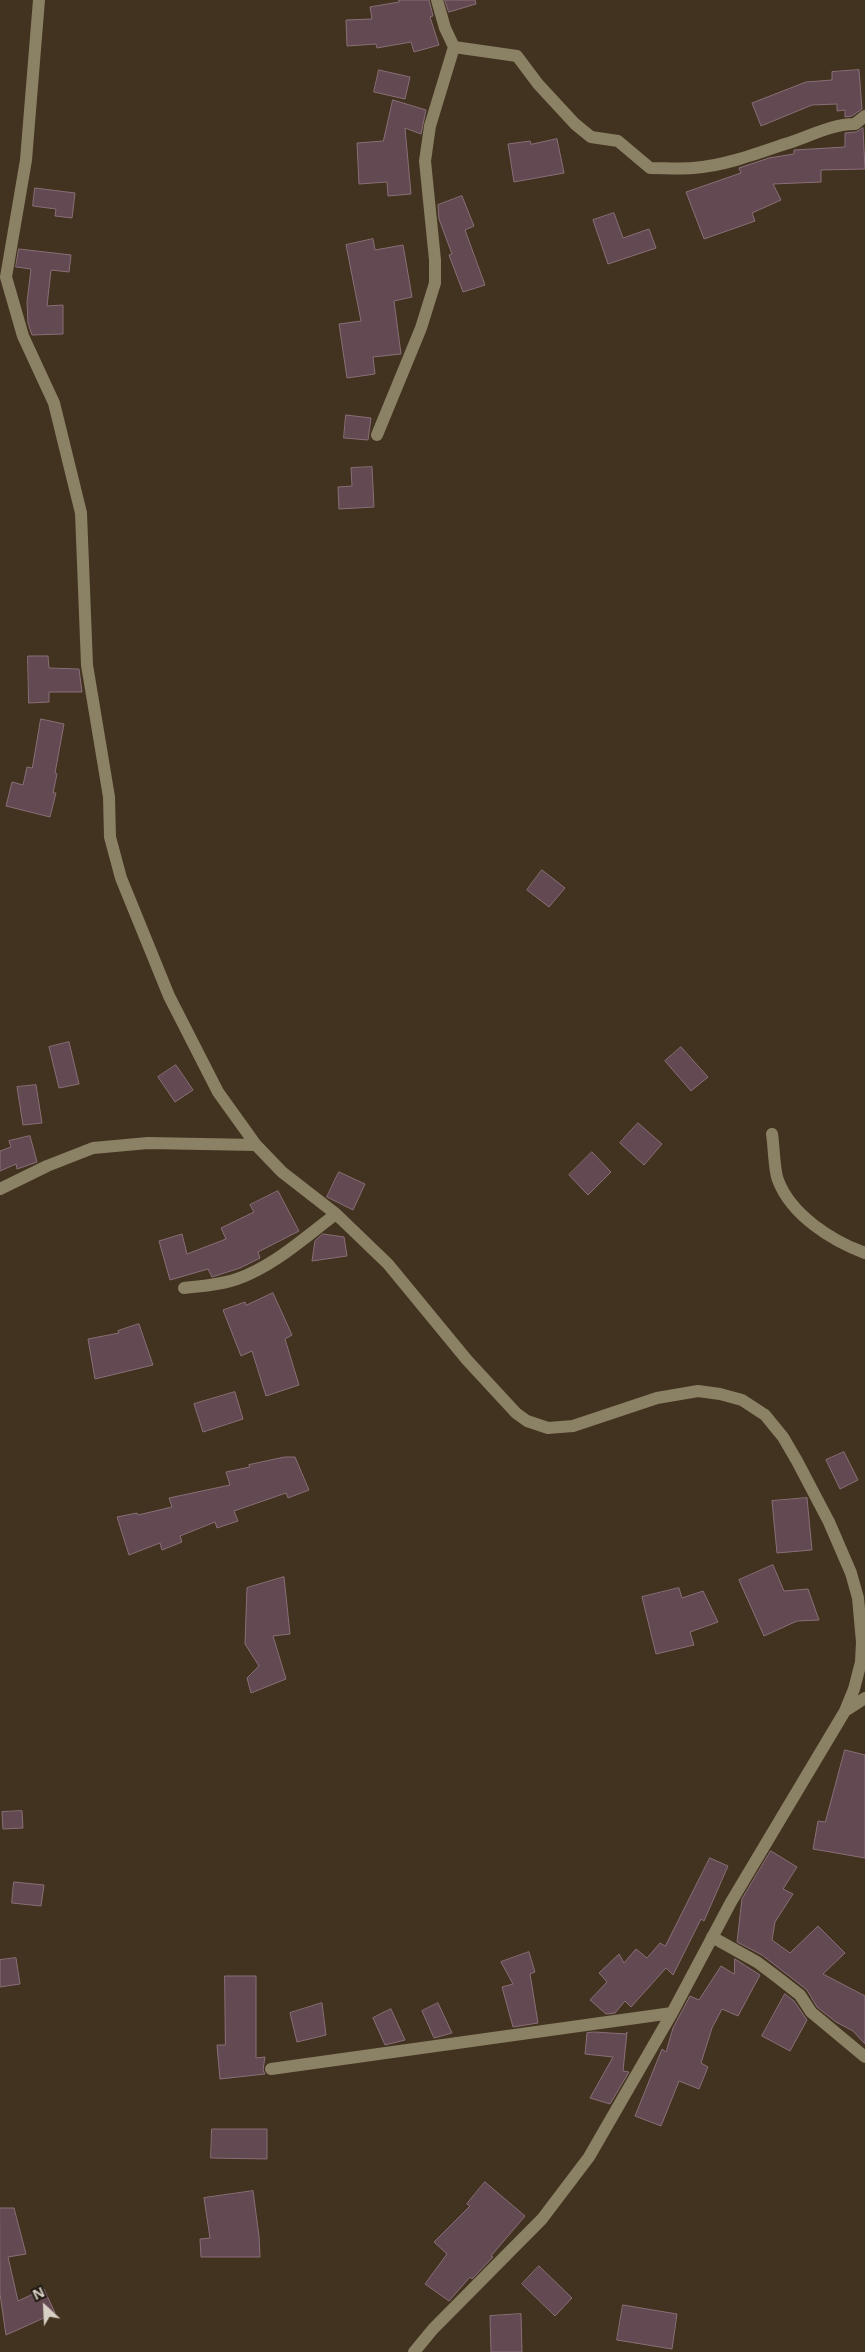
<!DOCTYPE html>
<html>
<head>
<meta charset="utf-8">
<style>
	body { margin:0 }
	#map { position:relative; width:865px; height:2352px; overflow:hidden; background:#413320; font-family:"Noto Sans",sans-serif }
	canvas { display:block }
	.north { position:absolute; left:20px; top:2282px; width:50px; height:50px; -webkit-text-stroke:4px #231c14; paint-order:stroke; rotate:335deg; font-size:14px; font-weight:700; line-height:20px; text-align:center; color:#d9d0c5 }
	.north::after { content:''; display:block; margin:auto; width:18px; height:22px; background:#d9d0c5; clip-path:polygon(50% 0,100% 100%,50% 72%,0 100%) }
</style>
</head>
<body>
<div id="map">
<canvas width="865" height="2352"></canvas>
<div class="north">N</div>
</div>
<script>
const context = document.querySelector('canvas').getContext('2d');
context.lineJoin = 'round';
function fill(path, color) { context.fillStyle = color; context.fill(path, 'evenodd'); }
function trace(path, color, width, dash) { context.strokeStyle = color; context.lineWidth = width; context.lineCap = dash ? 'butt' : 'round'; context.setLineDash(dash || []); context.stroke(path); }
const building = new Path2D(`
	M399 0H429L433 16 430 17 439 45 414 52 411 42 377 48 376 44 347 46 346 20 372 19 370 7 399 2Z
	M445 0H475L476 4 449 12Z
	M379 70 410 77 405 99 374 92Z
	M859 70 862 109 852 116 845 117V110L837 111V104L812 105 761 126 752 103 806 82 832 80V72Z
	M393 100 426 110 421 134 405 128 411 194 388 196 387 182 359 184 357 143 383 141Z
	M863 128 865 169 821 170V182L773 184 781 200 752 213 755 221 704 239 686 192 741 173 739 168 769 158 794 154V150L845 147V133L856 132Z
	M557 139 564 173 514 182 508 144 530 141 531 144Z
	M35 188 75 193 72 218 55 216 56 209 33 206Z
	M462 196 474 226 465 230 485 285 463 292 449 255 452 254 439 219 438 205Z
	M614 213 623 238 649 229 656 248 608 264 593 220Z
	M373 239 375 250 403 245 412 297 394 301 401 354 373 357 375 374 347 378 339 324 361 321 346 245Z
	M19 249 71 255 69 272 51 270 47 306 63 305V334L32 335 28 323 27 302 31 269 16 267Z
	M346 415 371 418 368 440 344 438Z
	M372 467 374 507 339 509 338 487 352 486 351 468Z
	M28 656H48L49 668 79 669 82 692H49V702L29 703Z
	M41 719 64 724 55 773 57 774 53 793H56L50 817 6 806 12 782 23 785 27 767 32 768Z
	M542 870 565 888 549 907 527 890Z
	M69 1042 79 1084 59 1088 49 1047Z
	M681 1047 708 1077 691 1091 665 1061Z
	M176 1065 193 1090 175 1102 158 1077Z
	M36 1085 42 1123 23 1125 17 1087Z
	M638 1123 662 1144 644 1165 620 1143Z
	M30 1136 37 1162 17 1169 16 1164 0 1171V1151L11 1147 9 1141Z
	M592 1152 611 1172 588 1195 569 1175Z
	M339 1172 365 1184 353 1210 327 1197Z
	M278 1191 299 1231 258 1252 260 1258 240 1268 212 1277 208 1269 170 1280 159 1241 182 1234 187 1254 226 1239 221 1228 254 1212 250 1205Z
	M323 1234 344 1237 347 1256 312 1261 315 1241Z
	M273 1293 292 1335 285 1339 299 1385 266 1396 252 1351 241 1356 223 1310 245 1302 246 1305Z
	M139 1324 153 1365 95 1379 88 1339 119 1333 118 1331Z
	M235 1392 243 1419 203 1432 194 1404Z
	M844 1452 858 1480 840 1489 826 1460Z
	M285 1457H295L309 1490 288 1498 286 1493 234 1511 238 1521 217 1528 215 1522 180 1536 182 1542 162 1550 160 1543 129 1555 117 1517 137 1513 138 1515 172 1507 169 1498 230 1485 226 1472 250 1467 249 1465Z
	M807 1498 812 1550 777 1553 772 1501Z
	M773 1565 784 1591 808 1589 819 1620 797 1621 764 1636 739 1580Z
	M284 1577 290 1634 273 1636 286 1679 251 1693 247 1678 259 1666 245 1644 247 1588Z
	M679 1588 682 1598 703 1591 718 1622 690 1632 694 1645 656 1654 642 1597Z
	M845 1750 865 1755V1858L813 1849 818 1821 825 1822Z
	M22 1811 23 1828 3 1829 2 1812Z
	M771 1851 797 1867 783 1889 793 1894 775 1922 772 1940 790 1953 818 1926 845 1953 823 1974 865 1996V2044L853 2031 836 2022 817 2007 807 1990 793 1979 762 1955 737 1942 742 1899Z
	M710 1858 728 1866 704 1921 701 1919 673 1975 666 1968 631 2007 625 2001 615 2013 606 2014 590 2000 607 1982 599 1973 619 1954 624 1963 636 1949 647 1958 660 1943 665 1946Z
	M14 1882 44 1885 41 1906 12 1903Z
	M529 1952 535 1972 530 1974 538 2023 513 2027 502 1987 513 1984 501 1962Z
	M16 1958 20 1984 0 1987V1960Z
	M735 1959 760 1975 738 2016 722 2009 712 2028 701 2063 708 2067 699 2089 679 2081 661 2126 635 2116 662 2049 666 2052 673 2028 690 1996 699 2000 721 1966 734 1974Z
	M225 1976H256V2058L265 2057 263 2070 265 2074 220 2079 217 2045H225Z
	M785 1994 794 2001 807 2020 790 2051 762 2036Z
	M322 2003 326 2035 297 2042 290 2013Z
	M438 2003 452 2033 434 2038 422 2011Z
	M391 2009 405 2040 385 2045 373 2018Z
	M595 2032 626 2034 627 2032 623 2071 629 2072 610 2104 590 2098 613 2057 585 2054 587 2033Z
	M212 2129H267V2159L211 2158Z
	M485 2182 525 2216 491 2256 493 2257 472 2279 470 2277 449 2301 425 2284 447 2254 434 2242 470 2206 467 2204Z
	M253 2191 259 2236 260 2257H201L200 2239 210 2238 204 2198Z
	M0 2208H14L26 2254 8 2257 18 2301 44 2289 55 2313 6 2335 0 2294Z
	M539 2266 572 2298 555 2316 522 2284Z
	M623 2305 677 2314 672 2349 617 2340Z
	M521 2314 522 2352H491L490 2316Z`);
fill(building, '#634952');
trace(building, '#8a6e77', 1);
trace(new Path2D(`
	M39 0 26 160 6 277 23 336 54 403 81 513 87 665 109 797 110 837 121 878 169 996 218 1092 256 1145 282 1172 336 1214 388 1264 467 1360 516 1413 527 1421 548 1428 573 1426 657 1398 698 1391 720 1394 742 1400 765 1415 783 1437 797 1461 829 1522 851 1573 858 1598 862 1642 861 1662 854 1689 845 1711 731 1902 672 2013 589 2157 542 2219 433 2329 414 2352
	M437 0 445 28 454 47 517 56 538 84 575 124 591 137 618 141 650 168C664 168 679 169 693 168 723 166 756 154 785 144 809 137 830 124 855 124L865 116
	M377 435 421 328 435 283V260L425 161 430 126 454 47
	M772 1134C774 1146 774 1170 778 1180 791 1215 832 1241 865 1253
	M0 1189 47 1166 93 1148 148 1143 256 1145
	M184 1288C202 1286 220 1285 237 1279 274 1266 305 1237 336 1214
	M845 1711 865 1698
	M712 1937 757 1962 777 1977 800 1995 811 2012 865 2057
	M271 2069 672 2013`), '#8b8164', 12);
</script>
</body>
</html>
